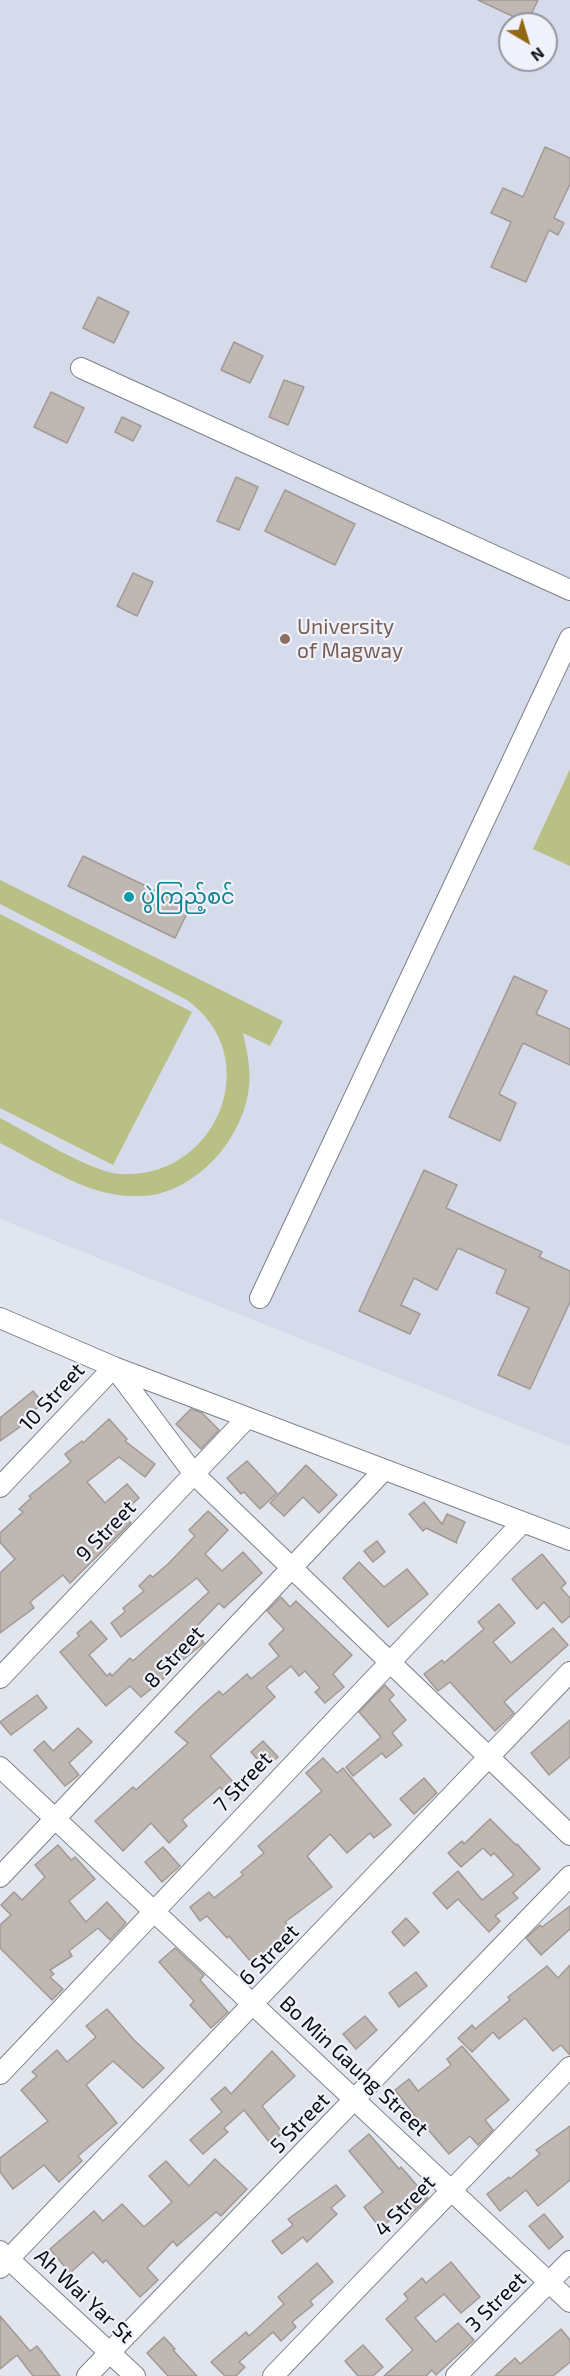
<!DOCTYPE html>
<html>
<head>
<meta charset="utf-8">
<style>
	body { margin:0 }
	#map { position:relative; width:570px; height:2376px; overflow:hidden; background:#e1e5ee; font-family:"Exo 2",sans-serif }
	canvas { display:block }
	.north { position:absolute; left:498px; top:12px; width:60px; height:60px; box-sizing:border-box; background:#eff2fb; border:2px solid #94969d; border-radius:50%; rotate:142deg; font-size:16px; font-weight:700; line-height:24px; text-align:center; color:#0c0d10 }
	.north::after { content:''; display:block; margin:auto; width:21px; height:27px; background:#936612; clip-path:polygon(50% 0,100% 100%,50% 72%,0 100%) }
</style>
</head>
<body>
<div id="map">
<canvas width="570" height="2376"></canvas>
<div class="north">N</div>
</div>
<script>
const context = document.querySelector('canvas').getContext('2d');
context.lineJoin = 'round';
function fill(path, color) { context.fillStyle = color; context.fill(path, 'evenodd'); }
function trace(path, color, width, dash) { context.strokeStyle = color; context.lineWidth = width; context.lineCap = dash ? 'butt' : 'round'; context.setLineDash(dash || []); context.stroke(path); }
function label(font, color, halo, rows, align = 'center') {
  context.font = font + ' "Exo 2","Noto Sans Myanmar",sans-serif'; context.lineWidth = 4.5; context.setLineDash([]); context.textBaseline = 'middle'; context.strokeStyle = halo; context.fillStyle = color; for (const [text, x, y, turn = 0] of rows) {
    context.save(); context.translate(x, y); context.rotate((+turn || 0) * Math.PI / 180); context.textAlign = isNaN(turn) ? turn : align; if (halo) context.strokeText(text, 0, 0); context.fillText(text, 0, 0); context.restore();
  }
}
fill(new Path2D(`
	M0 0H570V1446L0 1219ZM510 24H546V60H510Z`), '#d5dbeb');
fill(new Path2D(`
	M570 769V866L533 849Z
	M0 880 283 1021 270 1046 243 1033C247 1051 251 1068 249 1087 244 1134 205 1182 158 1194 143 1197 128 1197 113 1194 78 1189 32 1159 0 1143V1118C29 1133 90 1172 120 1174 217 1180 267 1057 187 1000L0 904Z
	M0 914 192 1012 113 1165 0 1108Z`), '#b8c086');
const building = new Path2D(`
	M478 0H538L527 23Z
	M545 147 570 158V184L554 218 564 223 558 235 549 230 526 282 491 267 511 222 491 213 503 188 523 197Z
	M98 297 129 312 114 343 83 328Z
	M234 342 263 356 250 383 221 370Z
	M284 380 304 387 288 425 269 417Z
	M51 392 84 408 67 443 34 427Z
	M122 417 141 426 133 441 115 432Z
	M236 477 258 487 239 530 217 521Z
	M285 490 355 524 335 565 265 531Z
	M133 573 153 582 137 616 117 606Z
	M83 856 190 907 175 938 68 886Z
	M514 976 547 991 536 1014 570 1029V1065L523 1043 499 1094 516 1103 500 1141 449 1117Z
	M424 1170 457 1185 446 1208 542 1252 539 1257 570 1271V1302L530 1389 498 1375 529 1308 496 1293 506 1270 458 1248 437 1290 414 1278 401 1305 420 1314 410 1334 359 1311Z
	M33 1391 43 1403 18 1425 20 1427 0 1441V1418Z
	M191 1409 202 1413 219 1430 201 1449 176 1424Z
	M109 1419 127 1439 125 1441 155 1464 145 1477 119 1457 87 1482 105 1503 127 1484 139 1498 122 1513 131 1523 70 1583 63 1575 30 1602 34 1608 0 1633V1573L15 1559 0 1542V1533L23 1512 19 1509 31 1498 29 1496 71 1462 65 1454 82 1441 83 1443Z
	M247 1461 277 1493 260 1509 244 1492 241 1494 227 1478Z
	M306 1465 337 1495 319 1513 303 1497 284 1516 270 1503Z
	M424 1502 442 1524 447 1514 465 1522 456 1542 457 1543 426 1528 423 1531 409 1514Z
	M208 1511 228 1530 205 1554 222 1571 243 1552 262 1573 224 1608 219 1603 194 1629 204 1643 175 1666 160 1682 141 1697 130 1686 106 1706 60 1652 79 1636 77 1633 91 1621 107 1639 89 1655 107 1676 110 1673 112 1676 130 1658 133 1661 209 1592 197 1578 121 1637 111 1623 125 1612 123 1608 144 1591 139 1586 150 1575 153 1577 168 1564 195 1536 189 1530Z
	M377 1541 385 1552 373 1562 364 1551Z
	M542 1554 566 1583 561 1588 570 1598V1616L562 1623 544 1602 537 1609 512 1579Z
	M359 1562 384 1587 407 1569 428 1594 388 1627 343 1578Z
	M281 1597 290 1607 296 1601 352 1655 333 1674 344 1687 325 1703 315 1692 320 1688 305 1671 299 1676 291 1666 266 1687 275 1697 210 1756 243 1793 233 1802 220 1787 182 1820 187 1826 169 1843 151 1823 123 1851 95 1821 133 1787 136 1790 188 1743 175 1732 202 1706 219 1691 223 1695 247 1674 251 1679 279 1656 269 1644 284 1629 267 1611Z
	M499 1604 515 1623 493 1642 511 1663 553 1628 568 1645 504 1702 514 1713 495 1731 450 1682 438 1691 424 1674 442 1660 444 1663 484 1629 478 1622Z
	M385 1685 394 1695 389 1700 406 1720 392 1733 402 1745 386 1758 382 1753 353 1776 346 1767 381 1737 359 1712Z
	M37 1695 47 1708 11 1735 0 1722Z
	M570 1720V1757L549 1775 531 1753Z
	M78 1728 92 1742 69 1763 79 1775 65 1786 34 1750 44 1741 53 1751Z
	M263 1741 278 1757 265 1768 251 1752Z
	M323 1758 337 1773 343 1768 391 1825 374 1838 370 1833 347 1853 330 1834 307 1856 332 1887 285 1922 293 1931 252 1963 229 1936 227 1938 207 1916 200 1921 190 1907 209 1892 214 1898 243 1875 241 1872 264 1853 258 1846 322 1791 306 1773Z
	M424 1778 437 1793 414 1814 400 1799Z
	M490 1819 516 1845 517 1844 540 1869 513 1893 518 1898 495 1916 500 1921 489 1932 458 1899 447 1909 433 1893 458 1871 482 1900 514 1875 494 1853 491 1856 483 1848 461 1867 448 1853 462 1841 464 1844Z
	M58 1845 71 1860 75 1857 95 1879 69 1901 86 1922 107 1902 126 1923 110 1940 98 1928 69 1951 72 1956 50 1970 54 1974 50 1977 63 1989 52 2000 0 1948V1925L11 1915 1 1905 14 1892 22 1900 45 1877 35 1865Z
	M163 1847 180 1866 162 1882 145 1862Z
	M570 1906V1929L541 1955 526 1938 540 1925 542 1927Z
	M406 1918 419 1932 404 1946 392 1932Z
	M175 1948 204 1975 200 1980 228 2012 211 2028 190 2005 194 2001 159 1962Z
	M570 1965V2055L561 2045 553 2051 525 2018 499 2039 493 2032 472 2052 458 2038 472 2025 475 2029 510 2000 508 1997 547 1966 558 1978Z
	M416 1972 427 1986 399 2007 389 1993Z
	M107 2009 134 2040 164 2068 143 2088 113 2061 86 2085 117 2123 78 2156 82 2161 59 2182 44 2165 13 2189 0 2172V2158L48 2121 21 2090 37 2076 32 2072 57 2050 67 2062 96 2037 86 2026Z
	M365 2016 377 2030 356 2049 343 2034Z
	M462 2046 509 2100 485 2120 493 2130 478 2145 470 2136 449 2154 425 2126 424 2127 395 2090 409 2079 418 2091 451 2065 447 2059Z
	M272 2051 295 2076 262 2106 283 2133 270 2143 244 2110 224 2128 228 2132 203 2154 190 2140 222 2112 211 2099 225 2087 231 2094Z
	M570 2126V2180L538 2206 526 2190 500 2211 487 2194 509 2177 510 2179 540 2154 536 2150Z
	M369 2134 399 2169 401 2167 428 2198 409 2216 403 2210 380 2228 364 2207 383 2192 349 2151Z
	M215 2159 247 2189 221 2216 216 2212 177 2246 173 2241 147 2268 158 2280 140 2297 106 2260 103 2263 93 2252 70 2273 50 2249 94 2211 103 2221 122 2204 144 2227 172 2202 149 2176 166 2161 189 2186Z
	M336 2185 345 2196 331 2208 337 2214 307 2242 303 2237 282 2254 272 2241 293 2225 288 2219Z
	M544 2214 563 2237 549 2249 529 2226Z
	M451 2262 480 2297 461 2313 444 2294 415 2318 436 2342 458 2323 474 2340 436 2375 432 2370 426 2376H384L413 2350 386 2319 408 2299 404 2294 422 2278 426 2283Z
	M317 2263 333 2282 310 2301 313 2305 292 2322 296 2327 281 2341 273 2332 239 2362 245 2367 236 2376H225L211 2362 246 2332 249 2336 284 2304 278 2297Z
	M0 2316 30 2351 37 2346 60 2376H33L17 2355 0 2369Z
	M561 2329 570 2340V2362L553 2376H495L515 2358 520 2364Z
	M164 2337 175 2349 173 2350 197 2376H168L147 2353Z
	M363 2345 383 2367 373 2376H358L345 2361Z`);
fill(building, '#bfb7b2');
trace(building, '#a29994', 1.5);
const minor = new Path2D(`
	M81 368 570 590
	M260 1298 570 638
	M0 1318 114 1367 194 1474 570 1835
	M0 1487 114 1367 570 1540
	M0 1678 247 1418
	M0 1767 570 2302
	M0 1877 384 1470
	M0 2074 522 1523
	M0 2251 135 2376
	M0 2268 570 1672
	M87 2376 570 1876
	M273 2376 570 2067
	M456 2376 570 2261`);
trace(minor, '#7d8088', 22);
trace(minor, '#fff', 20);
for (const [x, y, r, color] of [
	[285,639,6,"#8d6e63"],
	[129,897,6,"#0f9aa8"]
]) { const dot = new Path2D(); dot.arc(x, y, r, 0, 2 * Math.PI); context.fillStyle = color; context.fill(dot); trace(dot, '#eff2fb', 2); }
label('21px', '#785e54', '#eff2fb', [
	["University",297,627],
	["of Magway",297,651]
], 'left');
label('21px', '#0d838f', '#eff2fb', [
	["ပွဲကြည့်စင်",141,897]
], 'left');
label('21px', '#0c0d10', '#eff2fb', [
	["10 Street",52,1397,-47],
	["9 Street",106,1531,-46],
	["8 Street",174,1657,-47],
	["7 Street",243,1782,-47],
	["6 Street",269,1955,-46],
	["Bo Min Gaung Street",354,2066,43],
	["5 Street",300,2123,-46],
	["4 Street",405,2206,-46],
	["Ah Wai Yar St",84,2296,43],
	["3 Street",496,2302,-45]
]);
</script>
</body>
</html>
